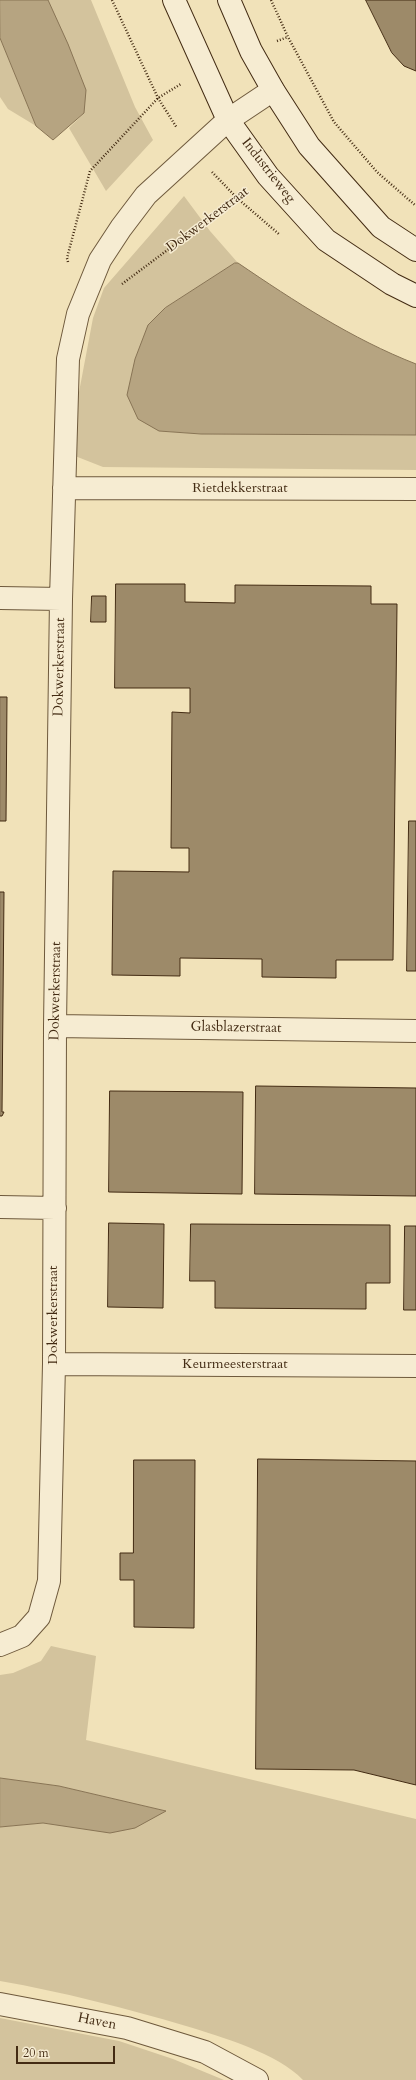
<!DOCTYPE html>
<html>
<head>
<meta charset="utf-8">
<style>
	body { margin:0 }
	#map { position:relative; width:416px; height:2080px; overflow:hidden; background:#f1e2b9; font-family:Cardo,serif }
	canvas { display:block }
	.scale { position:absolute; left:16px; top:2046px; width:99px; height:18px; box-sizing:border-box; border:2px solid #432b13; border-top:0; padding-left:5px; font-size:12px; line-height:14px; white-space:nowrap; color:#432b13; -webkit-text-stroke:3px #f6ecd2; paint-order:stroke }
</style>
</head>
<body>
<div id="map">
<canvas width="416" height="2080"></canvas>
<div class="scale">20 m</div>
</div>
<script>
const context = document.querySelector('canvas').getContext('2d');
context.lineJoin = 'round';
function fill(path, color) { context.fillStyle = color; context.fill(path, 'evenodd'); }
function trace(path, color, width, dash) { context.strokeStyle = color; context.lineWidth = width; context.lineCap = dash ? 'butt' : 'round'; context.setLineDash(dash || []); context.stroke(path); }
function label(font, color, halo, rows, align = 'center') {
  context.font = font + ' Cardo,serif'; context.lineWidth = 3; context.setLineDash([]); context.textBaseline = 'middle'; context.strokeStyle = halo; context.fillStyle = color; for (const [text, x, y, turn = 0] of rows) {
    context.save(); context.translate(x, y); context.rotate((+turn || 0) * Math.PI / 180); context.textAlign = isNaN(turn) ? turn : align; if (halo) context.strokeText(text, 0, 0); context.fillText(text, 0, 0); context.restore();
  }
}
fill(new Path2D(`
	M48 0H91L135 107 153 140 106 191 69 128 84 113Z
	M0 38 36 126 8 109 0 97Z
	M184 196 210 231 238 263 165 308 159 431 201 434 416 435V470L103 467 75 456 76 408 93 318 104 288Z
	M51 1646 96 1656 86 1740 416 1819V2080H303C278 2053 221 2037 186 2026 125 2008 63 1992 0 1981V1827L43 1823 62 1825 166 1811 59 1786 0 1778V1675L13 1673 41 1661Z
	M0 2018 119 2041 173 2059 224 2080H0Z`), '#d3c39d');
const water = new Path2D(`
	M0 0H48L68 44 86 90 84 113 53 140 36 126 0 38Z
	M235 263H238C294 301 352 339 416 364V435L201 434 159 431 138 419 127 395 135 359 148 325 165 308Z
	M0 1778 59 1786 166 1811 135 1828 110 1833 43 1823 0 1827Z`);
fill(water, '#b6a481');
trace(water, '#887455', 1);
const building = new Path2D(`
	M366 0H416V71L404 66 392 53Z
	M116 584H185V602L235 603V585L371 586V604H397L393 960H336V978L262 977V959L180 958V976L112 975 113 871 189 872V848H171L172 712 190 713V688H115Z
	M92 596H106V622H91Z
	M0 697H7L6 821H0Z
	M409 821H416V971H407Z
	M0 892H4L2 1112H4L2 1116H0Z
	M256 1086 416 1088V1196L255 1194Z
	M110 1091 243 1092 242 1194 109 1192Z
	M109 1223 164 1224 163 1308 108 1307Z
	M191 1224 390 1225V1283H366V1309L215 1308V1281H190Z
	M405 1226H416V1310H404Z
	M258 1459 416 1461V1785L354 1770 256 1769Z
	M134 1460H195L194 1628 134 1627V1580H120V1553H133Z`);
fill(building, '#9d8a69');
trace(building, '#432b13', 1);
const street = new Path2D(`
	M64 488 416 489
	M0 598 61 599
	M55 1026 416 1031
	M0 1207 55 1208
	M54 1364 416 1366
	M0 1645 22 1636 39 1617 49 1581 54 1364 55 1026 61 599 68 359 78 314 100 260 121 228 146 195 228 120 273 90
	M0 2004 127 2028 205 2052 257 2080`);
const secondary = new Path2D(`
	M174 0 228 120 268 176 326 240 392 284 416 296
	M229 0 251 51 273 90 309 146 381 227 416 250`);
trace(street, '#6e593c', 24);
trace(secondary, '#432b13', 24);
trace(new Path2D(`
	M112 0 158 98 177 128
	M271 0 288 37 334 122 377 172 416 206
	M277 41 288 37
	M212 172 237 198 280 235
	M68 262 67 258 90 171 158 98 181 84
	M122 284 245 192`), '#432b13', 2.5, [1, 2]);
trace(street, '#f6ecd2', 22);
trace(secondary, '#f6ecd2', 22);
label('14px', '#432b13', '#f6ecd2', [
	["Industrieweg",268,171,52],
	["Dokwerkerstraat",208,220,-37],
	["Rietdekkerstraat",240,489],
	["Dokwerkerstraat",60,667,-89],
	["Dokwerkerstraat",56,991,-89],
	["Glasblazerstraat",236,1028,1],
	["Dokwerkerstraat",54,1315,-90],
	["Keurmeesterstraat",235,1365],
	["Haven",97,2022,11]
]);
</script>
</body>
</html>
